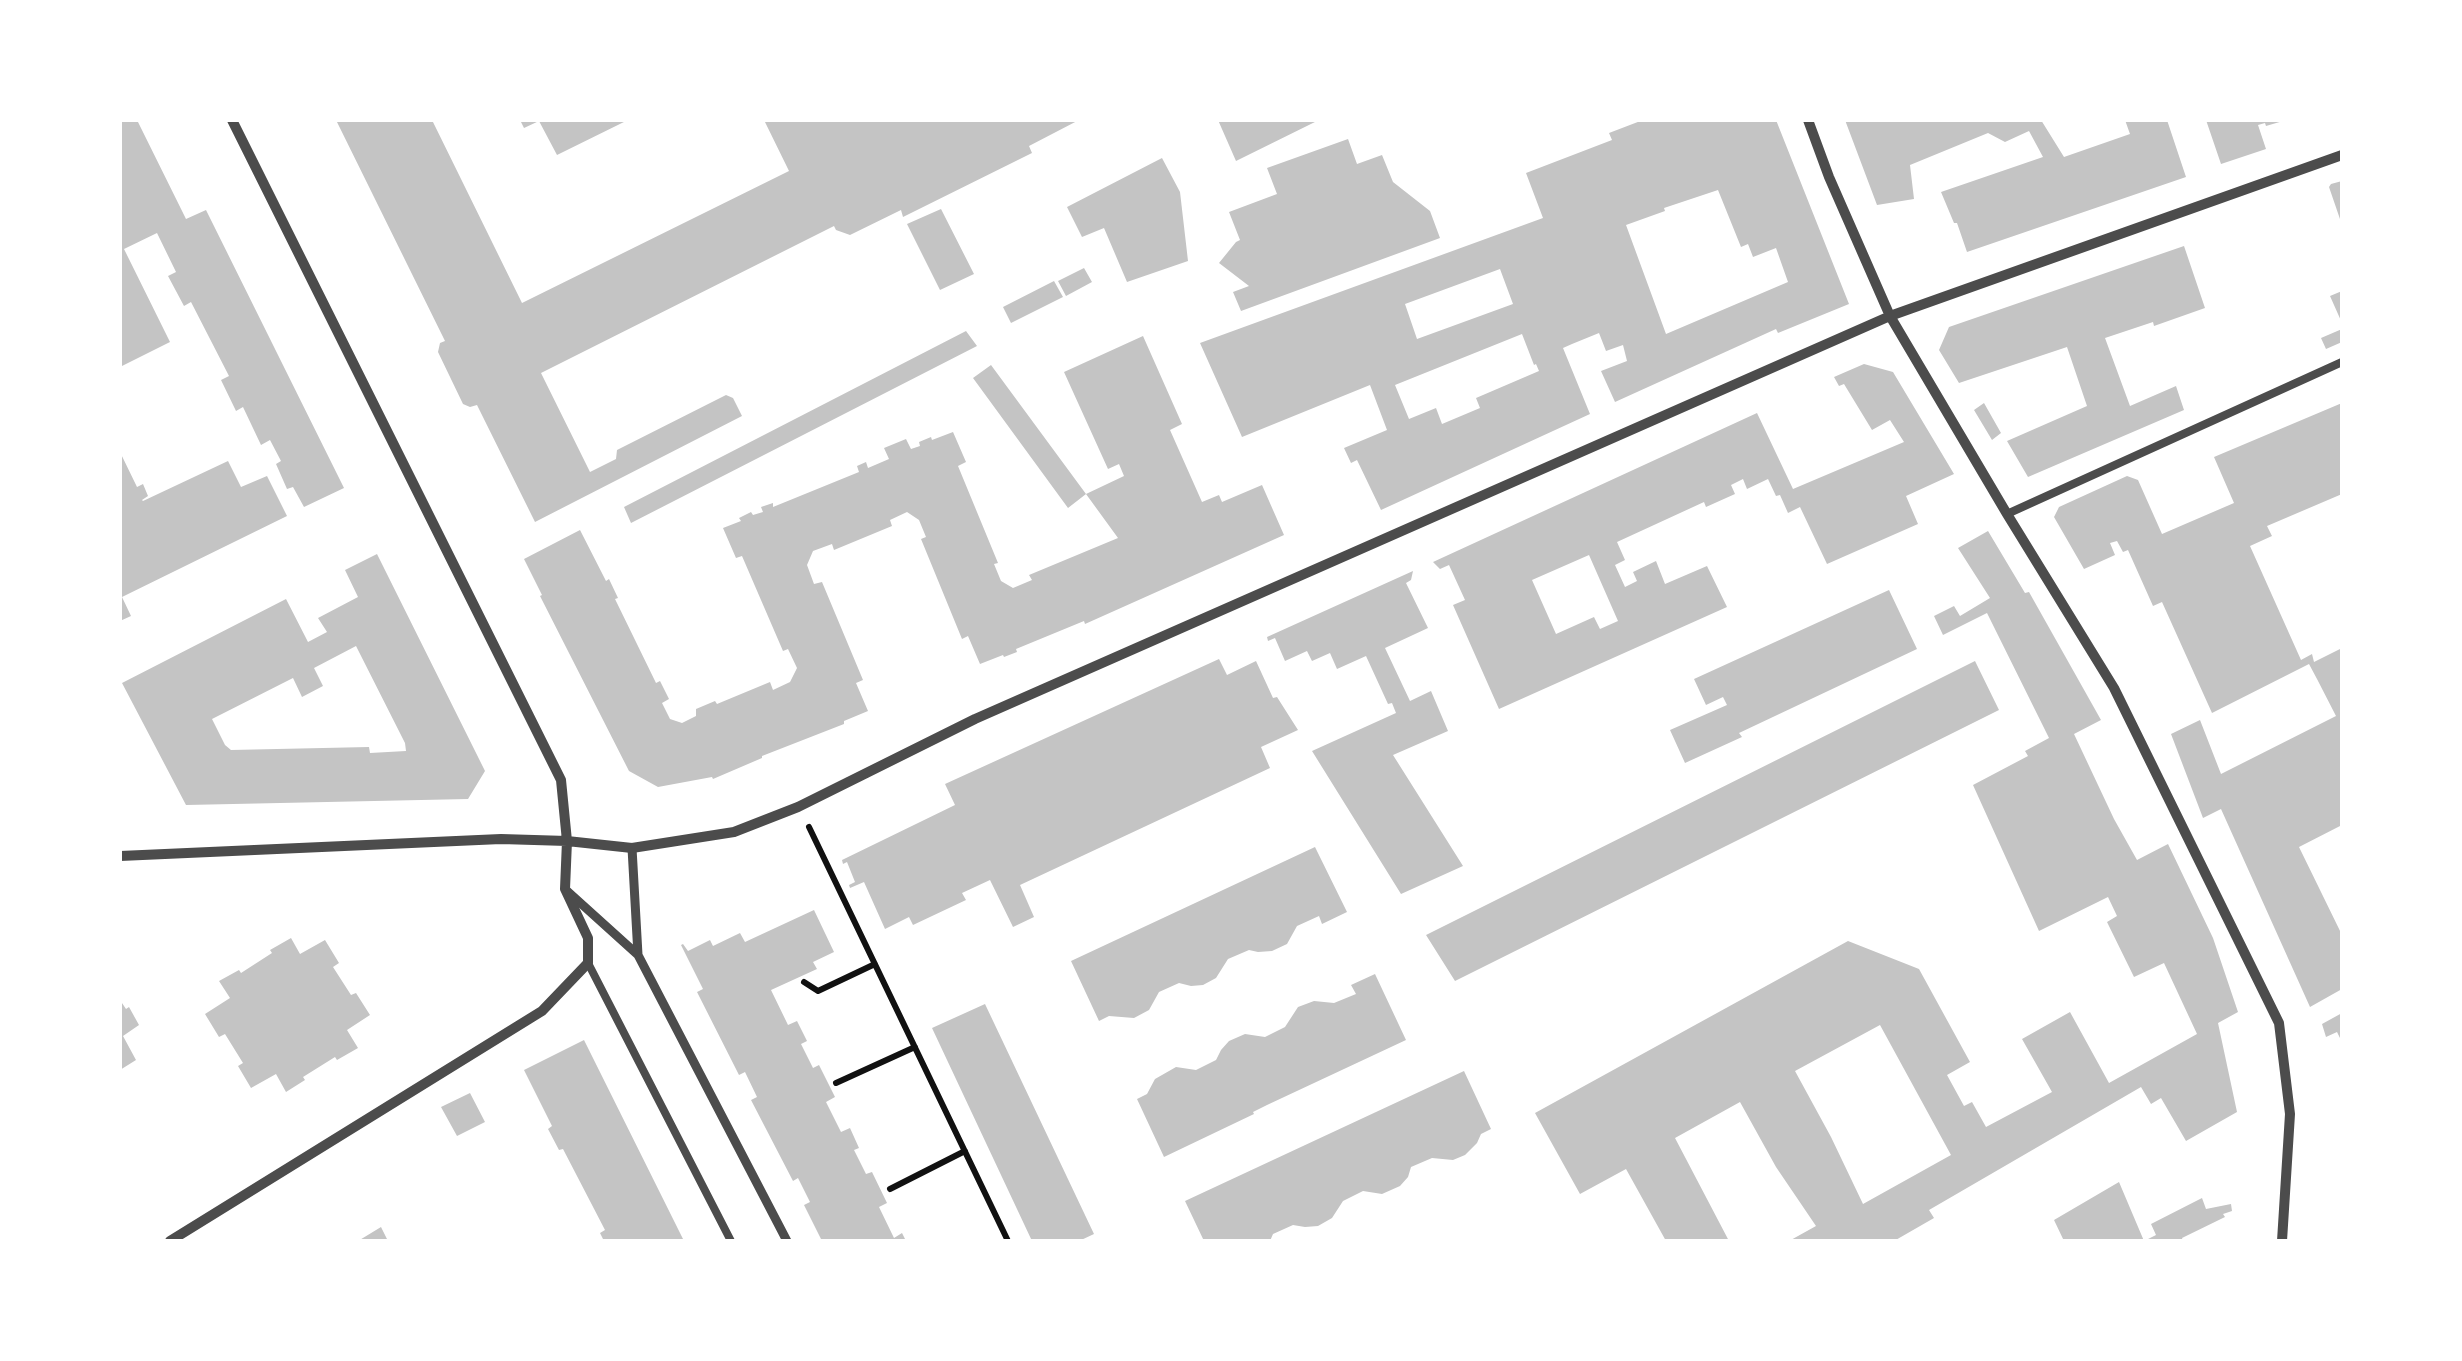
<!DOCTYPE html>
<html>
<head>
<meta charset="utf-8">
<style>
	body { margin:0 }
	#map { position:relative; width:2462px; height:1361px; overflow:hidden; background:#fff; font-family:Roboto,sans-serif }
	canvas { display:block }
	.frame { position:absolute; inset:0; border:122px solid #fff; pointer-events:none }
</style>
</head>
<body>
<div id="map">
<canvas width="2462" height="1361"></canvas>
<div class="frame"></div>
</div>
<script>
const context = document.querySelector('canvas').getContext('2d');
context.lineJoin = 'round';
function fill(path, color) { context.fillStyle = color; context.fill(path, 'evenodd'); }
function trace(path, color, width, dash) { context.strokeStyle = color; context.lineWidth = width; context.lineCap = dash ? 'butt' : 'round'; context.setLineDash(dash || []); context.stroke(path); }
fill(new Path2D(`
	M120 120H137L186 219 206 210 344 488 304 507 293 487 287 489 276 464 281 461 270 440 261 445 243 407 236 411 221 380 229 376 191 302 184 306 168 276 176 272 157 233 124 249 170 342 120 367Z
	M336 120H432L522 303 789 171 764 120H1079L1029 146 1032 153 903 217 901 210 850 235 836 230 834 226 541 373 590 472 616 459 617 450 726 395 733 398 742 416 535 522 477 405 470 407 463 404 438 352 440 343 445 341Z
	M520 120H628L557 155 539 121 524 128Z
	M1218 120H1319L1236 161Z
	M1643 120H1776L1849 304 1778 333 1776 329 1615 402 1601 371 1627 361 1623 345 1606 351 1599 333 1572 344 1563 348 1590 414 1381 510 1357 460 1351 463 1344 448 1387 430 1370 385 1242 437 1200 343 1543 218 1526 173 1612 140 1609 133ZM1718 190 1741 247 1748 244 1753 257 1776 248 1788 282 1666 334 1626 225 1665 211 1664 208ZM1500 269 1513 304 1417 339 1405 304ZM1522 334 1534 365 1536 364 1539 371 1476 398 1480 408 1442 424 1436 408 1409 419 1395 385Z
	M1845 120H2041L2064 157 2130 134 2125 120H2167L2186 177 1967 252 1957 223H1954L1941 192 2043 157 2029 131 2005 142 1988 133 1910 165 1914 199 1877 205Z
	M2206 120H2283V121L2266 126 2265 123 2258 125 2266 149 2221 164Z
	M1348 139 1357 164 1382 155 1393 182 1430 211 1440 238 1241 311 1233 292 1249 286 1219 263 1236 242 1240 240 1229 212 1277 194 1267 168Z
	M1162 158 1180 192 1188 261 1127 282 1104 228 1082 237 1067 207Z
	M2342 181V222H2341L2329 187 2331 184Z
	M941 209 974 274 940 290 907 224Z
	M2184 246 2205 308 2154 326 2153 322 2105 338 2130 406 2176 386 2184 410 2028 477 2007 441 2087 406 2067 347 1959 383 1939 350 1949 327Z
	M1084 268 1092 282 1066 296 1058 281Z
	M1054 281 1063 297 1011 323 1003 307Z
	M2342 291V323L2330 296Z
	M2342 329V342L2326 349 2321 338Z
	M966 331 977 346 631 523 624 507Z
	M1143 336 1182 424 1170 430 1202 502 1219 495 1222 502 1262 485 1284 535 1085 624 1084 621 1016 649 1017 652 1004 657 1003 655 980 664 968 636 962 639 921 539 926 537 919 520 907 512 890 520 892 526 834 550 832 544 813 551 807 565 814 584 822 582 863 680 856 683 868 711 844 721V724L762 756V758L713 779 712 777 658 787 629 771 540 596 542 595 524 559 580 530 606 581 609 579 618 598 615 599 656 683 660 681 669 699 662 703 670 719 682 723 696 716V709L715 701 717 704 770 682 773 690 790 682 797 668 788 649 783 651 742 556 736 558 723 528 741 521 739 518 751 512 753 515 763 512 761 507 773 503V507L859 472 857 466 866 462 868 468 889 459 884 448 906 439 911 449 920 446 919 442 931 437 932 440 953 432 966 462 958 466 998 563 994 564 1001 581 1013 588 1032 580 1029 575 1118 538 1086 494 1124 476 1119 464 1108 469 1064 372Z
	M1864 364 1893 372 1954 474 1906 496 1918 524 1827 564 1800 507 1788 513 1780 495 1776 496 1768 479 1747 489 1743 479 1731 485 1735 494 1706 507 1704 502 1617 542 1625 560 1615 565 1625 587 1637 581 1633 572 1656 561 1665 584 1707 566 1727 607 1499 709 1453 605 1465 600 1449 565 1440 569 1433 562 1757 413 1793 489 1904 442 1890 420 1872 430 1844 384 1839 386 1834 377ZM1589 555 1618 621 1600 629 1594 617 1556 634 1532 580Z
	M991 365 1086 494 1068 508 973 378Z
	M1984 403 2001 433 1992 440 1974 410Z
	M2342 403V494L2267 526 2272 536 2250 546 2301 660 2312 654 2314 662 2342 648V825L2299 847 2342 935V989L2310 1007 2221 809 2203 818 2171 734 2200 720 2221 774 2336 716 2317 679 2309 664 2212 713 2162 602 2153 606 2128 550 2123 552 2117 541 2110 543 2115 555 2084 569 2054 517 2059 507 2127 476 2138 480 2162 534 2234 503 2214 457Z
	M120 452 137 487 143 484 148 496 142 500 143 501 228 461 241 487 267 476 287 516 122 597 131 616 120 621Z
	M1988 531 2025 593 2029 592 2101 720 2074 734 2114 819 2137 860 2168 844 2213 938 2238 1012 2218 1023 2237 1112 2186 1141 2161 1098 2151 1104 2141 1087 1929 1210 1934 1218 1894 1241H1789L1816 1226 1776 1167 1740 1102 1675 1138 1729 1241H1666L1626 1169 1580 1194 1535 1113 1848 941 1919 969 1970 1062 1947 1075 1964 1106 1972 1102 1986 1127 2052 1092 2022 1039 2070 1012 2109 1083 2197 1034 2164 963 2134 977 2107 922 2117 916 2108 897 2039 931 1973 785 2028 756 2025 751 2049 738 1987 613 1943 635 1934 616 1954 606 1960 616 1990 598 1958 548ZM1880 1025 1951 1155 1863 1204 1831 1137 1795 1071Z
	M377 554 485 771 468 799 186 805 122 683 286 599 308 642 327 632 318 618 358 597 345 570ZM356 646 405 743 406 751 370 753 369 747 231 750 225 745 212 719 293 678 302 697 323 686 314 668Z
	M1413 571 1411 580 1406 583 1428 628 1385 648 1410 701 1431 691 1448 731 1393 755 1463 866 1401 894 1312 751 1396 713 1392 703 1388 704 1366 656 1337 669 1330 653 1312 661 1307 651 1285 661 1275 638 1268 641 1267 637Z
	M1889 590 1917 649 1739 733 1742 737 1685 763 1670 730 1727 705 1723 697 1706 705 1694 679Z
	M1219 659 1227 675 1256 661 1273 698 1277 697 1298 730 1261 747 1270 768 1020 885 1034 917 1013 927 990 880 962 893 966 900 913 925 909 917 885 929 864 882 850 888 849 885 855 882 847 862 843 864 842 860 955 805 945 784Z
	M1975 661 1999 710 1455 981 1426 935Z
	M1315 847 1347 912 1322 924 1319 916 1297 926 1287 944 1272 951 1258 952 1249 950 1228 959 1216 978 1203 985 1191 986 1179 983 1159 992 1149 1010 1134 1018 1109 1016 1099 1021 1071 961Z
	M814 910 834 952 813 962 817 969 771 990 788 1025 797 1021 807 1041 801 1044 813 1068 819 1065 835 1097 826 1102 841 1132 850 1128 859 1148 854 1150 866 1174 872 1172 887 1203 879 1207 894 1238 902 1233 906 1241H822L804 1205 810 1202 798 1178 793 1181 751 1100 757 1097 745 1072 739 1075 697 992 703 989 681 945 683 944 688 951 710 940 713 946 740 933 745 942Z
	M291 938 300 954 325 940 339 963 333 967 351 995 356 993 370 1015 347 1030 358 1048 337 1060 335 1057 303 1077 305 1080 286 1092 276 1074 251 1088 238 1066 243 1063 225 1034 219 1037 205 1014 230 998 219 981 239 970 241 973 272 953 270 950Z
	M1375 974 1406 1040 1267 1105 1253 1112 1254 1114 1164 1157 1137 1099 1147 1094 1155 1079 1176 1067 1196 1070 1216 1060 1221 1050 1229 1041 1245 1034 1265 1037 1285 1027 1298 1007 1314 1001 1334 1003 1356 994 1351 985Z
	M120 1000 126 1009 129 1007 139 1025 123 1036 136 1060 120 1070Z
	M985 1004 1094 1234 1079 1241H1032L932 1028Z
	M2342 1013V1042L2337 1032 2326 1037 2322 1024Z
	M584 1040 684 1241H604L600 1233 605 1230 563 1149 559 1150 548 1129 552 1126 524 1070Z
	M1464 1071 1491 1129 1481 1134 1477 1143 1465 1155 1453 1160 1432 1158 1411 1167 1408 1177 1400 1186 1382 1194 1363 1191 1343 1201 1332 1218 1318 1226 1305 1227 1293 1225 1273 1234 1270 1241H1204L1185 1201Z
	M470 1093 485 1122 457 1136 441 1107Z
	M2119 1182 2144 1241H2064L2054 1220Z
	M2202 1198 2206 1209 2231 1204 2232 1211 2223 1214 2225 1217 2182 1238 2183 1241H2144L2156 1235 2151 1224Z
	M381 1227 388 1241H358Z`), '#c4c4c4');
trace(new Path2D(`
	M809 827 1008 1241
	M804 982 818 991 875 964
	M836 1083 915 1047
	M890 1189 965 1151`), '#111', 6);
trace(new Path2D(`
	M2007 514 2342 362
	M588 963 731 1241`), '#4c4c4c', 8);
trace(new Path2D(`
	M632 848 638 955 787 1241
	M566 890 638 955`), '#4c4c4c', 9);
trace(new Path2D(`
	M1808 120 1829 177 1890 316 2007 514 2114 688 2279 1023 2290 1114 2282 1241
	M120 856 501 839 567 841 632 848 734 832 798 807 975 719 1890 316 2342 155
	M170 1241 542 1011 588 963V938L565 889 567 841 561 780 232 120`), '#4c4c4c', 10);
</script>
</body>
</html>
